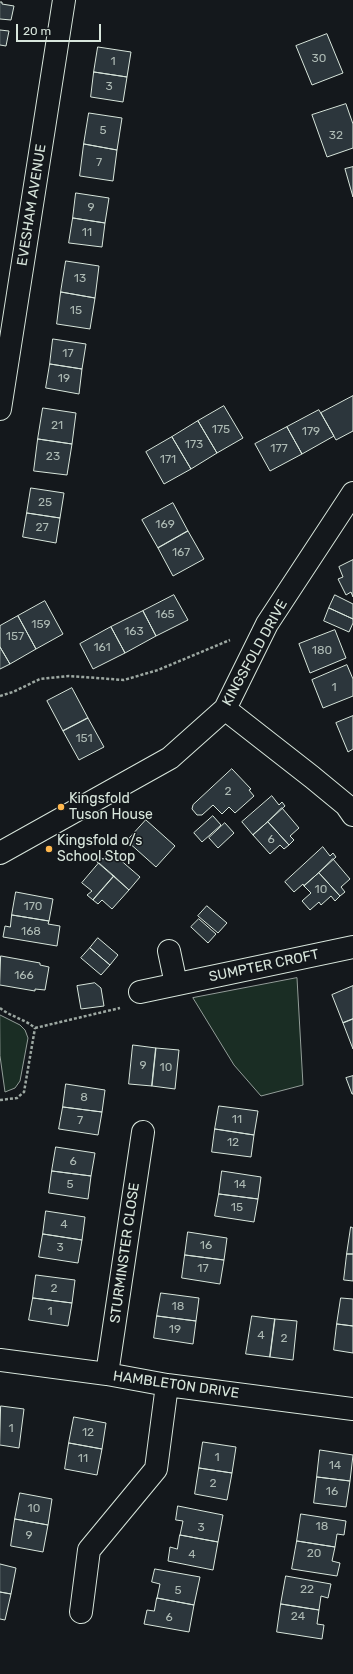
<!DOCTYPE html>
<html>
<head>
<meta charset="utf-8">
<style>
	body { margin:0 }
	#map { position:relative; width:353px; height:1674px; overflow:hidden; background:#14181c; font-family:Rubik,sans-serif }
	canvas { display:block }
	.scale { position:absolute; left:16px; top:24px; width:85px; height:18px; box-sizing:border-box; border:2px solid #d8e6dc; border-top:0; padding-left:5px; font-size:12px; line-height:14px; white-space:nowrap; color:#d8e6dc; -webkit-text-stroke:3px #14181c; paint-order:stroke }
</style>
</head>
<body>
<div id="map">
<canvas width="353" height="1674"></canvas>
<div class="scale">20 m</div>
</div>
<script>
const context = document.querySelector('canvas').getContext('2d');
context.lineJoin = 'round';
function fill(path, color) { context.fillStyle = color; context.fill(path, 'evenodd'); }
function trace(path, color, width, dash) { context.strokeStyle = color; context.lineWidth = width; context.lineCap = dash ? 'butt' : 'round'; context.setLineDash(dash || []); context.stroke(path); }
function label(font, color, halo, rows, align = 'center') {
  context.font = font + ' Rubik,sans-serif'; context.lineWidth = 3; context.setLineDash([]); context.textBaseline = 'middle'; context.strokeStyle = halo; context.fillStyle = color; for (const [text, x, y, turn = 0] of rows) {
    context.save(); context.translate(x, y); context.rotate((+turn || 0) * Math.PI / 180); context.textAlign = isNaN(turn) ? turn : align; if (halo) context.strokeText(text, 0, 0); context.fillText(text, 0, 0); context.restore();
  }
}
const green = new Path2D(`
	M297 978 303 1085 261 1096 234 1065 193 998Z
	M0 1015 20 1025 25 1030 28 1038 20 1081 15 1088 5 1092 0 1056Z`);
fill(green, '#1a2d24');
trace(green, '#939e99', 1);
const building = new Path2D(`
	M0 2H2V4L14 6 11 20 0 19Z
	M0 30 9 31 6 46 0 45Z
	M327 34 343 73 312 85 296 46Z
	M98 47 131 52 127 77 94 72Z
	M94 72 127 77 123 102 91 97Z
	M346 104 353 124V148L327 157 312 115Z
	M89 113 122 118 117 150 84 144Z
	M84 144 117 150 113 181 80 176Z
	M353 167V197L345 169Z
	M76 193 109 198 105 223 73 218Z
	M73 218 105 223 102 247 69 243Z
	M66 261 99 266 95 298 61 292Z
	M61 292 95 298 90 329 57 324Z
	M53 339 86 344 82 369 50 364Z
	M50 364 82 369 79 394 46 388Z
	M353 396V431L336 440 321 413Z
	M224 406 243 438 217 453 198 421Z
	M43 408 76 413 72 444 38 439Z
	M319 410 334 436 302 454 287 427Z
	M198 421 217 453 191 469 172 437Z
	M287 427 302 454 270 471 255 444Z
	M172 437 191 469 164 484 146 452Z
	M38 439 72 444 67 475 34 471Z
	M31 488 64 493 60 518 27 513Z
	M173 503 188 531 158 548 142 520Z
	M27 513 60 518 56 543 23 537Z
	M188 531 204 559 173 576 158 548Z
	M353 560V597L351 592 346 595 338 579 343 577 339 567Z
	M174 595 188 620 156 636 143 611Z
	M335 595 353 604V619L329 608Z
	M45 601 63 634 36 649 18 616Z
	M329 608 353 619V623L349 632 324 621Z
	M143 611 156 636 125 653 111 627Z
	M18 616 36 649 10 664 0 647V626Z
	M111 627 125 653 93 669 80 644Z
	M335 630 346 658 310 673 299 644Z
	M0 647 10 664 0 669Z
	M347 665 353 679V696L323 708 312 680Z
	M72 688 88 718 63 731 47 701Z
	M353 716V749L348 752 336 723Z
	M88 718 104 747 79 760 63 731Z
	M232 769 251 789 249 790 254 796 235 813 229 807 222 814 213 805 202 815H197L192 809 193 805Z
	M272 796 279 805 282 802 285 806 253 835 242 822Z
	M282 808 299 828 290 836 294 840 289 845 268 822Z
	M213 816 221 825 202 842 194 833Z
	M146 820 175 846 156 867 127 841Z
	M268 822 289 845 284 849 280 845 270 854 253 835Z
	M225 823 234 833 218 848 209 838Z
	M323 847 330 856 333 853 336 857 304 886 303 884 294 892 285 882Z
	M110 851 140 877 129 890 96 861 100 857 103 859Z
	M333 859 350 879 341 887 345 892 340 896 319 873Z
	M99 863 114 876 93 900 87 895 92 891 82 883Z
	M319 873 340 896 335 901 331 896 321 905 319 902 310 910 302 901 311 893 304 886Z
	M114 876 129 890 112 909 102 900 98 904 93 900Z
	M16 892 53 899 49 921 12 915Z
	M207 906 227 923 218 933 198 916Z
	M12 915 49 921 48 924 60 926 57 946 3 937 5 926 10 927Z
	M199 919 216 934 208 943 191 927Z
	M98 938 118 955 110 965 90 948Z
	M90 948 110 965 101 975 81 958Z
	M1 956 40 963V965L49 967 45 990 35 989V991L0 985Z
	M95 983 101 988 104 1006 81 1009 77 986Z
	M353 986V1019L343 1023 332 995Z
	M353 1019V1049L343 1023Z
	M133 1045 156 1048 152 1086 129 1084Z
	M156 1048 179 1050 175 1089 152 1086Z
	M353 1076V1094H352L346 1078Z
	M66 1084 105 1090 102 1112 63 1107Z
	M219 1106 258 1111 254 1135 215 1129Z
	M63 1107 102 1112 98 1135 59 1129Z
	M215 1129 254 1135 251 1157 212 1152Z
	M56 1147 95 1153 91 1176 52 1171Z
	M52 1171 91 1176 88 1199 49 1193Z
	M222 1171 261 1177 258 1199 219 1194Z
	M219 1194 258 1199 254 1222 215 1216Z
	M46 1211 85 1217 82 1240 43 1234Z
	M351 1227 353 1228V1254H347Z
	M188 1232 227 1238 224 1260 185 1255Z
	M43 1234 82 1240 78 1263 39 1257Z
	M347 1254H353V1281L344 1280Z
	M185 1255 224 1260 220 1284 182 1278Z
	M36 1275 75 1280 72 1303 33 1298Z
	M161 1293 199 1298 196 1321 157 1316Z
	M33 1298 72 1303 68 1326 29 1320Z
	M341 1298 353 1299V1326L337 1324Z
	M157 1316 196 1321 193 1344 154 1338Z
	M252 1316 275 1319 270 1357 246 1354Z
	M275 1319 297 1321 293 1360 270 1357Z
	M337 1324 353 1326V1353L334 1350Z
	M1 1406 24 1409 19 1448 0 1445Z
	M74 1417 106 1423 102 1449 69 1443Z
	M203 1442 236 1447 232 1473 199 1468Z
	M69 1443 102 1449 97 1475 65 1469Z
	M320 1450 353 1455 350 1481 317 1477Z
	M199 1468 232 1473 227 1500 195 1494Z
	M317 1477 350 1481 346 1507 314 1503Z
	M20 1493 52 1499 48 1525 15 1519Z
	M178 1506 223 1515 218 1542 180 1535 183 1521 176 1520Z
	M301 1514 346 1521 344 1535 337 1534 335 1547 297 1541Z
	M15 1519 48 1525 43 1552 11 1546Z
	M180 1535 218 1542 213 1570 168 1561 170 1547 177 1549Z
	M297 1541 335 1547 332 1561 340 1563 337 1576 292 1569Z
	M0 1564 16 1568 11 1594 0 1592Z
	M155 1569 200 1577 194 1605 157 1598 160 1584 152 1582Z
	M286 1576 331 1584 328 1598 321 1596 319 1610 281 1604Z
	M0 1592 11 1594 5 1620 0 1619Z
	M157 1598 194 1605 189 1632 144 1624 147 1610 154 1611Z
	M281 1604 319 1610 317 1624 324 1625 322 1639 277 1632Z`);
fill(building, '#2c363c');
trace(building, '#d8e6dc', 1);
const street = new Path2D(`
	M0 409 64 0
	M225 709 312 777 346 805 353 815
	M0 853 170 758 225 709 267 624 353 493
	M169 951 176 984
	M140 992 353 947
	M0 1360 107 1374 167 1385 353 1409
	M107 1374 143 1132
	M81 1612 89 1550 156 1469 167 1385`);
trace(street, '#d8e6dc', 24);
trace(new Path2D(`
	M0 696 13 692 40 679 69 676 124 680 158 670 230 640
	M0 1008C11 1017 25 1019 35 1028
	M35 1028 120 1008
	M0 1100 17 1098 24 1092 35 1028`), '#9da8a2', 2.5, [3, 2]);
trace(street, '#14181c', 22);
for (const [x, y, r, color] of [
	[61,807,4,"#ffb74d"],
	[49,849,4,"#ffb74d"]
]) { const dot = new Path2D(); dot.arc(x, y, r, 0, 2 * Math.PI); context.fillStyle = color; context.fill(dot); trace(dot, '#14181c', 1.5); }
label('12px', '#adbab4', null, [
	["30",319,59],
	["1",113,62],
	["3",109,87],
	["5",103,131],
	["32",336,136],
	["7",99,163],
	["9",91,208],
	["11",87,233],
	["13",80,279],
	["15",76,311],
	["17",68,354],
	["19",64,379],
	["21",57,426],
	["175",221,430],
	["179",311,432],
	["173",194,445],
	["177",279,449],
	["23",53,457],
	["171",168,460],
	["25",45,503],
	["169",165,525],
	["27",42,528],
	["167",181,553],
	["165",165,615],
	["159",41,625],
	["163",134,632],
	["157",15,637],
	["161",102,648],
	["180",322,651],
	["1",334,688],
	["151",84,739],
	["2",228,792],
	["6",271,840],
	["10",321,890],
	["170",33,907],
	["168",31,932],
	["166",24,976],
	["9",143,1066],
	["10",166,1068],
	["8",84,1098],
	["11",237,1120],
	["7",80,1121],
	["12",233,1143],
	["6",73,1162],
	["5",70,1185],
	["14",240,1185],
	["15",237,1208],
	["4",64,1225],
	["16",206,1246],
	["3",60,1248],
	["17",203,1269],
	["2",54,1289],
	["18",178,1307],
	["1",50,1312],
	["19",175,1330],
	["4",261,1336],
	["2",284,1339],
	["1",11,1429],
	["12",88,1433],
	["1",217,1458],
	["11",83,1459],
	["14",335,1466],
	["2",213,1484],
	["16",332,1492],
	["10",34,1509],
	["18",322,1527],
	["3",201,1528],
	["9",29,1536],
	["20",314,1554],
	["4",192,1555],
	["22",307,1590],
	["5",178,1591],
	["24",298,1617],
	["6",169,1618]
]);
label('14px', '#d8e6dc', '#14181c', [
	["EVESHAM AVENUE",32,205,-81],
	["KINGSFOLD DRIVE",255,653,-61],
	["SUMPTER CROFT",264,966,-12],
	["STURMINSTER CLOSE",125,1253,-82],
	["HAMBLETON DRIVE",176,1385,8]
]);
label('14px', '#d8e6dc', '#14181c', [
	["Kingsfold",69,799],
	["Tuson House",69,815],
	["Kingsfold o/s",57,841],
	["School Stop",57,857]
], 'left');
</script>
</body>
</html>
